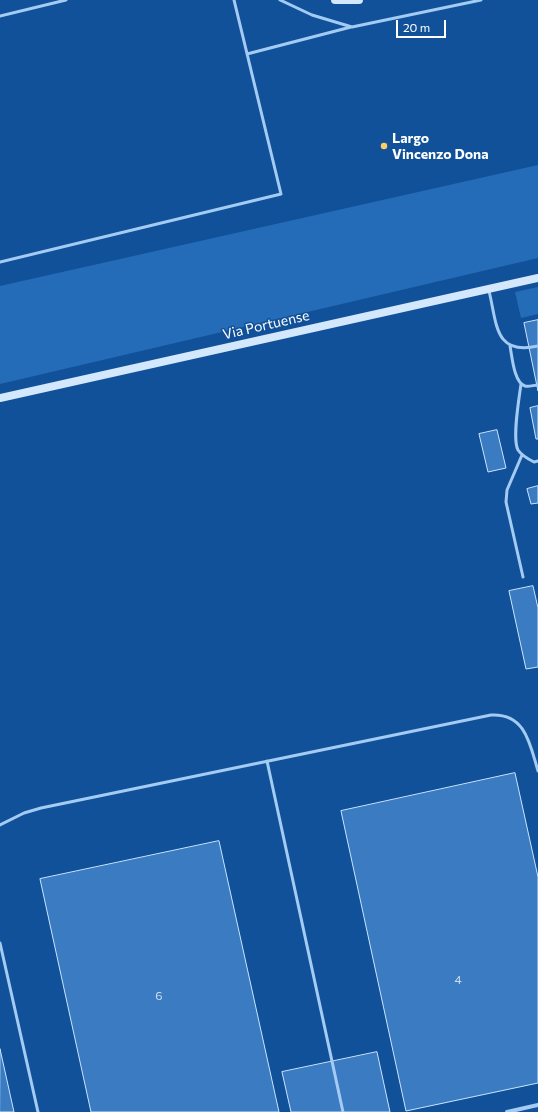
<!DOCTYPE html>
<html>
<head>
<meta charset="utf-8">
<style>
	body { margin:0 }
	#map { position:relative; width:538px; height:1112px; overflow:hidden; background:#115199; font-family:Commissioner,sans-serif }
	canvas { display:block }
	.scale { position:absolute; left:396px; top:20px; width:50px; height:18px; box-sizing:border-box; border:2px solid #fff; border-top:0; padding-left:5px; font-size:12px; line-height:14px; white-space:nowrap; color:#fff; -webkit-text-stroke:3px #115199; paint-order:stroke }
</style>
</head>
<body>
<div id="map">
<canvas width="538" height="1112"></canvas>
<div class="scale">20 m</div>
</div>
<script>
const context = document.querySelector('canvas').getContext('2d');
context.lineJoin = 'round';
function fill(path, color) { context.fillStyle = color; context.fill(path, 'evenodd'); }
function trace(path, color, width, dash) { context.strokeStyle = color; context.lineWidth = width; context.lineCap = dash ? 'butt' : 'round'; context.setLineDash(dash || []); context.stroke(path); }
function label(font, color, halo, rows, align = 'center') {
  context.font = font + ' Commissioner,sans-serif'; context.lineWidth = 3; context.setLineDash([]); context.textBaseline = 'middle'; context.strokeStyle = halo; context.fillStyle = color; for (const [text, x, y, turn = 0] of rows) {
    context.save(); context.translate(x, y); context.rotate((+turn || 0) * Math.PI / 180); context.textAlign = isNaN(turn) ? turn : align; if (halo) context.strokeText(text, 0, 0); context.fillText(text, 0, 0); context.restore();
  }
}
fill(new Path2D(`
	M538 165V258L0 384V286Z
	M538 287V314L521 318 515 292Z`), '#246cb8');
const building = new Path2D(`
	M538 320V391L524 323Z
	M538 406V439H536L530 408Z
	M497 430 506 468 488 472 479 434Z
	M538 486V503L531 504 527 489Z
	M533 586 538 608V667L526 669 509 591Z
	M515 773 538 877V1083L406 1111 341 811Z
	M219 841 279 1112H91L40 879Z
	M0 1049 14 1112H0Z
	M377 1052 390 1112H291L282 1072Z`);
fill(building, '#3a7bc1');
trace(building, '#cbe4fe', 1);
trace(new Path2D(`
	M280 0 312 15 352 27 481 0
	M0 16 66 0
	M247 54 351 27
	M0 262 281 194 234 0
	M489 291C497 323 494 356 538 346
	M510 346C512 356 514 383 525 386 529 387 534 385 538 385
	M521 384C519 399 512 439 518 450 522 456 528 459 534 462L538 461
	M522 455 507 490 506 502 523 577
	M267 761 343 1112
	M0 825 24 813 41 808 491 715C526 713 530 745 538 771
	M0 943 38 1112`), '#a3cbf4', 3);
trace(new Path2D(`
	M507 1112 538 1105`), '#a3cbf4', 4);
trace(new Path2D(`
	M335 0H359
	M0 398 538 278`), '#d3e7fd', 8);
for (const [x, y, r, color] of [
	[384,146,4,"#ffcd66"]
]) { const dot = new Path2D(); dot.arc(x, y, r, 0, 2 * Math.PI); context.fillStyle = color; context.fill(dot); trace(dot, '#115199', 1.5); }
label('12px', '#cedef0', null, [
	["4",458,980],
	["6",159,996]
]);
label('bold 14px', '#fff', '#115199', [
	["Largo",392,138],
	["Vincenzo Dona",392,154]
], 'left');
label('14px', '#fff', '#115199', [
	["Via Portuense",266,325,-13]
]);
</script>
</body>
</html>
